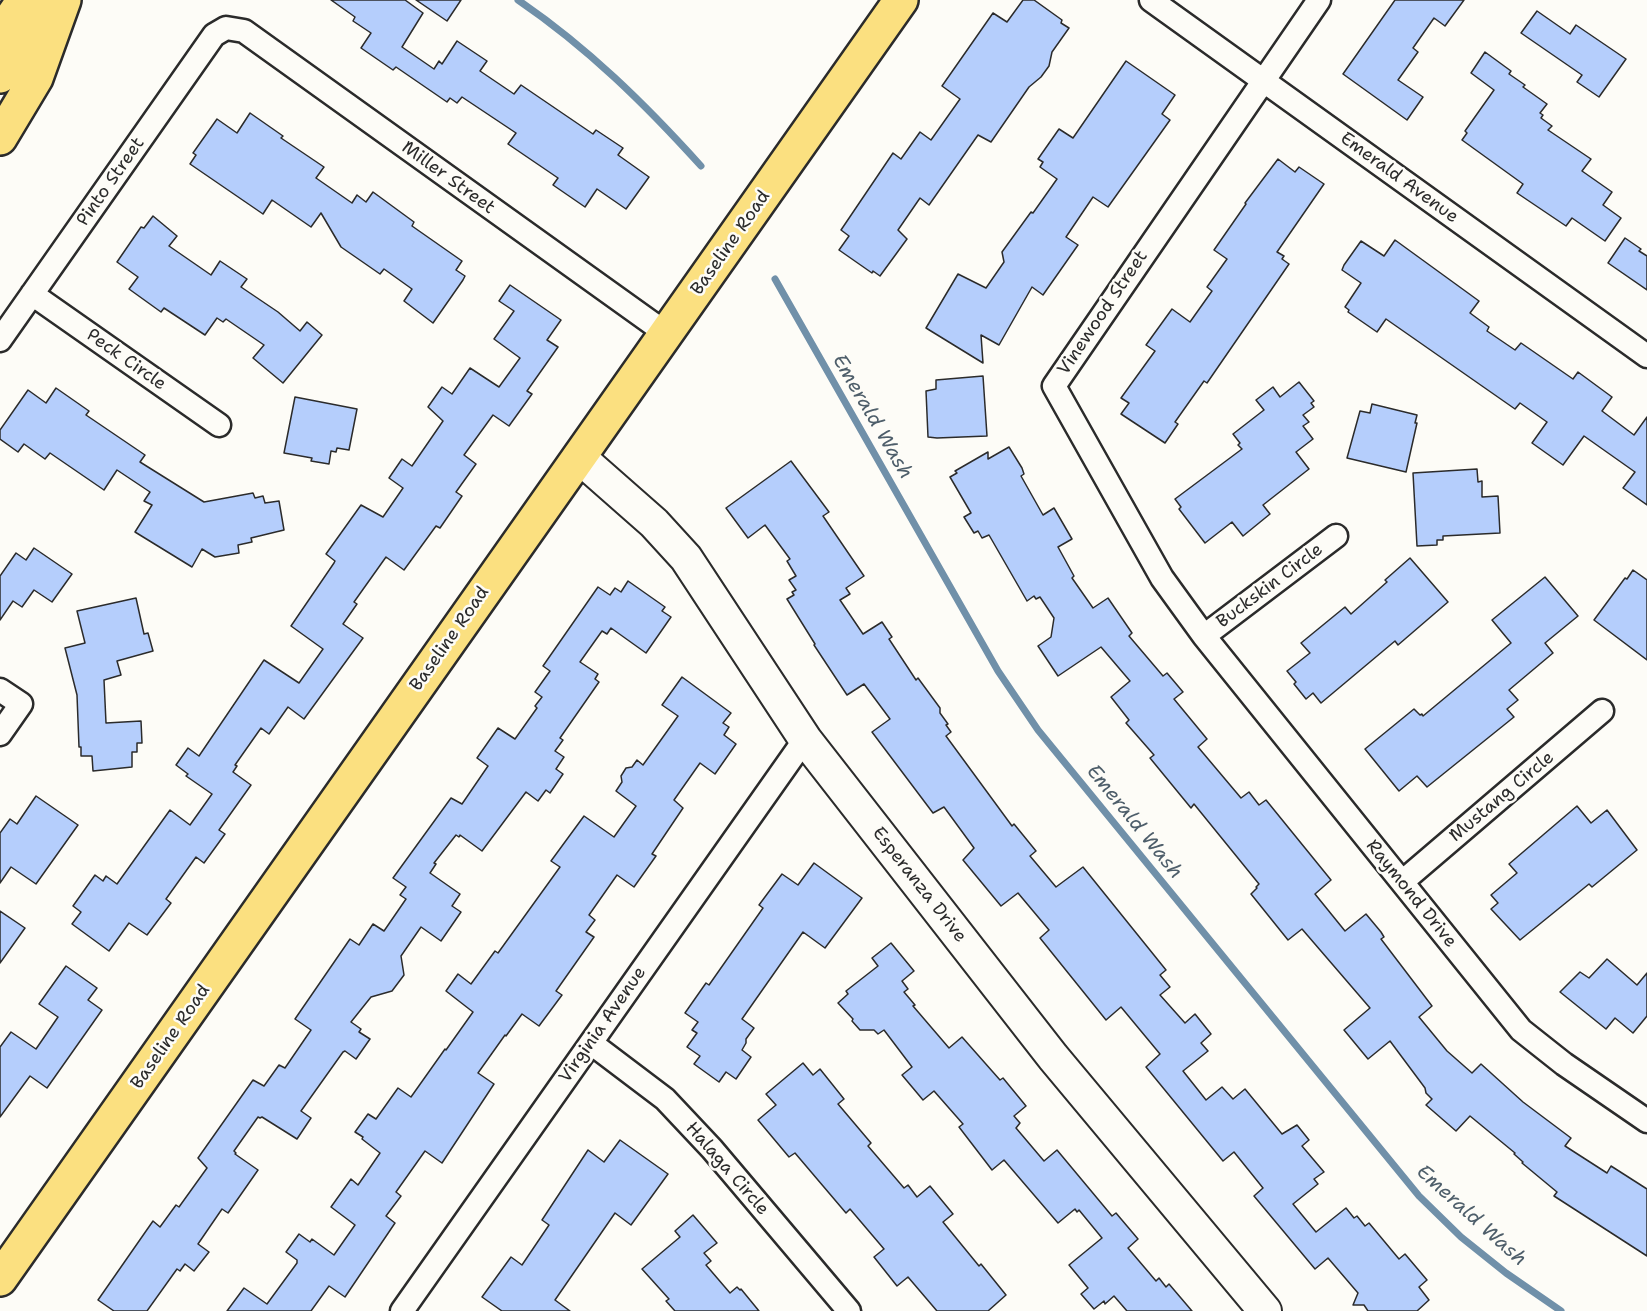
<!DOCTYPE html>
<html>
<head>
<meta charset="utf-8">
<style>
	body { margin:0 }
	canvas { display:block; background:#fdfcf7 }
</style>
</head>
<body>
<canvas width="1647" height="1311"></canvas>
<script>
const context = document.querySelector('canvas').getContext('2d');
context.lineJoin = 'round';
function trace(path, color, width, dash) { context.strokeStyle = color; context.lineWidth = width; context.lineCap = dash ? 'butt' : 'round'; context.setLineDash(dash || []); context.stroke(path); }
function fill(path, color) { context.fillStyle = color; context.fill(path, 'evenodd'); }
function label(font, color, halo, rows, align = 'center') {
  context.font = font + ' "Shantell Sans",sans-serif'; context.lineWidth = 5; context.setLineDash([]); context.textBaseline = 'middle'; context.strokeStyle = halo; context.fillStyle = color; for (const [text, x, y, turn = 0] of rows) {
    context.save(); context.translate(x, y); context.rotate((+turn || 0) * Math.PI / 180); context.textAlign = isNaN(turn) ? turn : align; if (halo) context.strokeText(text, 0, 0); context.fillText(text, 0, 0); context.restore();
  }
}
trace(new Path2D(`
	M518 0C587 47 645 104 701 166
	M775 279 998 671 1038 730 1419 1196 1461 1237 1506 1273 1561 1311`), '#7090a9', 7);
const building = new Path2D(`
	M331 0H405L423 13 402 47 434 69 439 61 442 64 457 41 487 61 480 71 514 94 521 85 593 134 596 130 623 148 618 155 649 177 626 209 597 189 585 207 553 185 558 178 508 144 516 133 462 97 457 103 450 98 447 102 396 67 393 70 361 48 371 33 353 21 355 17Z
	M416 0H461L447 21Z
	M1023 0H1034L1062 20 1061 23 1069 28 1052 52 1049 66 1041 77 1029 87 991 142 978 135 929 205 920 198 898 230 907 239 880 276 873 271 872 273 839 250 849 236 841 230 893 153 901 159 920 132 931 140 960 99 942 86 993 13 1007 22Z
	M1395 0H1464L1445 26 1434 18 1413 48 1418 52 1398 80 1423 97 1407 120 1343 74Z
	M1537 11 1570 34 1576 25 1626 59 1599 97 1577 82 1582 75 1521 33Z
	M1485 52 1511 71 1509 74 1525 85 1523 87 1547 104 1540 113 1543 115 1541 118 1552 126 1548 130 1591 159 1582 171 1612 192 1603 205 1621 218 1605 241 1572 218 1566 226 1517 193 1523 184 1462 140 1467 133 1465 131 1494 90 1471 73Z
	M1126 61 1175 95 1162 114 1170 120 1108 207 1093 197 1066 237 1078 245 1043 295 1032 287 999 345 981 335 983 363 926 328 958 274 986 288 1004 262 1002 252 1031 212 1033 213 1057 179 1040 167 1043 162 1038 159 1059 129 1073 138Z
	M250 113 283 136 281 138 324 167 316 178 352 203 357 195 366 202 373 192 414 222 412 226 462 261 456 270 465 276 463 280 433 323 404 301 412 289 384 269 380 274 341 247 321 213 311 227 272 200 263 214 190 164 196 155 193 153 217 119 237 133Z
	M1278 159 1295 172 1299 167 1324 184 1277 252 1284 256 1282 259 1289 264 1207 383 1204 381 1175 422 1178 424 1165 443 1121 414 1129 403 1121 398 1155 351 1146 345 1172 309 1190 322 1212 291 1207 287 1227 259 1214 250 1246 204 1245 203Z
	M153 216 177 236 169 246 211 275 220 261 247 279 241 287 278 312 300 331 307 322 322 335 283 383 253 358 264 345 226 319 223 322 217 318 205 335 164 308 161 312 129 289 138 277 117 262 141 227 144 228Z
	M1625 238 1641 249 1639 251 1647 256V290L1608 263Z
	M1395 240 1479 301 1470 313 1489 327 1487 331 1515 350 1521 343 1573 379 1578 372 1612 397 1602 411 1634 435 1647 417V505L1623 488 1635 472 1584 436 1563 465 1532 443 1547 422 1520 403 1515 409 1386 319 1377 332 1348 312 1349 310 1345 307 1361 283 1342 270 1344 265 1361 241 1384 256Z
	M510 285 561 320 547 340 558 347 527 391 532 394 509 426 493 415 464 455 476 464 456 492 462 496 440 528 436 526 404 570 386 557 354 602 357 604 343 624 363 638 304 719 288 707 269 734 261 728 235 765 237 766 233 772 251 785 219 830 225 834 204 863 196 857 166 899 171 903 147 935 129 923 109 951 72 924 81 912 73 906 95 875 103 881 106 876 117 884 170 810 190 825 212 794 186 776 188 774 176 765 188 748 199 756 264 660 299 683 323 649 291 626 334 563 335 561 326 554 361 505 383 517 403 488 389 478 402 459 412 466 443 421 428 407 442 387 452 394 470 368 499 387 520 358 494 339 514 311 499 301Z
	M983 376 987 436 937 438 928 437 926 391 936 389V380Z
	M1299 382 1314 401 1311 403 1314 407 1303 415 1309 422 1303 426 1313 439 1296 452 1309 469 1263 505 1270 514 1243 536 1232 522 1205 543 1179 509 1181 507 1175 499 1242 449 1238 445 1240 443 1233 434 1264 410 1256 400 1273 387 1280 397Z
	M56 388 89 411 86 415 145 455 140 462 204 502 253 493 255 498 263 496 265 503 279 501 284 530 251 538 252 542 238 545 239 553 215 557 202 549 192 567 135 532 152 505 144 501 150 492 117 470 104 490 50 453 45 459 24 444 18 452 0 439V430L28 390 46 403Z
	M295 397 357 409 349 450 337 448 336 452 331 451 329 464 311 461 312 458 284 453Z
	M1372 404 1417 415 1415 423H1417L1406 472 1347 458 1360 411 1370 413Z
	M1009 447 1022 468 1024 474 1021 476 1043 515 1054 508 1072 539 1058 547 1074 576 1072 578 1093 608 1108 598 1132 633 1129 636 1163 676 1167 673 1183 692 1174 699 1207 739 1198 747 1241 798 1249 792 1259 805 1266 800 1331 880 1315 894 1345 931 1366 914 1381 932 1384 937 1381 939 1432 1006 1419 1017 1447 1051 1472 1073 1481 1064 1523 1102 1571 1138 1565 1146 1607 1173 1611 1166 1647 1189V1256L1554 1196 1557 1192 1522 1163 1523 1162 1514 1154 1515 1153 1470 1116 1456 1131 1426 1105 1432 1099 1426 1093 1425 1088 1390 1041 1368 1059 1344 1030 1370 1008 1302 929 1288 940 1251 894 1257 888 1256 887 1259 884 1194 804 1191 808 1150 758 1154 755 1126 723 1129 720 1111 697 1130 681 1101 647 1058 676 1038 646 1051 637 1054 618 1040 597 1036 599 1034 596 1027 601 989 535 982 538 978 531 974 533 964 517 971 513 950 477 957 473 955 471 988 452V459Z
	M791 461 829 512 823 516 864 576 846 588 850 594 840 600 863 634 882 622 892 637 889 639 916 680 918 678 940 708V713L948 724 946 725 951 732 946 736 1012 826 1014 824 1036 851 1030 856 1056 887 1083 867 1166 970 1160 975 1170 987 1160 995 1185 1023 1195 1014 1211 1034 1201 1043 1208 1051 1183 1071 1206 1100 1222 1087 1233 1099 1245 1089 1282 1134 1297 1125 1309 1140 1302 1146 1324 1172 1314 1179 1318 1184 1293 1204 1316 1232 1346 1208 1354 1218 1357 1216 1365 1226 1369 1223 1399 1259 1405 1254 1427 1280 1419 1287 1429 1300 1417 1311H1368L1364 1305H1353L1358 1293 1328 1258 1315 1269 1254 1196 1263 1188 1234 1152 1223 1161 1146 1067 1160 1054 1121 1007 1106 1020 1040 938 1049 930 1018 893 1001 906 963 860 974 848 944 807 933 813 872 732 890 719 864 684 847 695 814 645 815 644 787 599 794 595 792 592 796 590 789 580 796 576 787 561 790 559 765 525 748 538 726 508Z
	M1477 469 1478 482 1482 481V497L1498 496 1500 533 1443 536V540H1437V545L1417 546 1413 473Z
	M34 548 72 574 52 602 34 590 22 607 13 601 0 620V576L16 553 26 560Z
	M1410 558 1448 602 1398 645 1395 641 1321 703 1313 693 1306 699 1294 684 1296 682 1287 671 1310 653 1301 643 1345 607 1351 614 1387 582 1385 580Z
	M1633 570 1647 580V660L1594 620 1625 578 1627 579Z
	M1545 577 1578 616 1545 643 1553 653 1509 690 1518 700 1507 709 1514 717 1427 787 1417 776 1399 791 1365 749 1414 709 1420 715 1422 714 1423 716 1511 643 1492 620Z
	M628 581 665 607 662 611 671 617 646 653 611 628 607 634 602 631 580 662 598 674 595 679 599 682 560 738 563 740 555 751 564 757 556 769 563 774 550 793 546 790 538 801 526 792 482 851 460 835 459 837 456 835 434 863 436 864 430 873 460 894 452 906 461 912 441 941 421 927 401 956 404 975 392 991 371 997 351 1022 361 1029 359 1032 370 1039 356 1059 345 1051 343 1052 301 1111 311 1118 297 1139 262 1117 260 1118 258 1117 234 1151 236 1153 235 1154 258 1170 228 1213 222 1209 198 1244 209 1252 194 1271 185 1264 180 1271 177 1269 147 1311H114L98 1300 153 1221 160 1227 176 1205 179 1207 207 1168 198 1158 253 1080 264 1086 279 1065 285 1068 311 1030 295 1019 350 939 359 945 373 924 384 931 406 899 400 895 406 887 393 878 451 798 462 804 488 766 477 758 498 728 515 739 537 708 535 706 542 697 535 692 550 671 543 666 598 587 610 595 615 588 621 592Z
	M136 598 144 634 148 633 153 651 117 661 121 675 104 680 106 723 141 721 142 743H137V752H132V767L93 771 92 756H81V747H79L77 695 65 648 85 643 77 611Z
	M682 677 731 713 723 723 729 727 724 735 736 744 715 774 700 763 674 800 683 808 652 854 656 856 634 887 617 875 589 915 595 920 586 932 594 937 556 991 562 995 539 1026 522 1014 506 1036 505 1035 478 1073 494 1084 442 1163 425 1151 396 1192 401 1196 386 1216 395 1223 345 1297 329 1286 311 1311H227L244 1288 267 1304 297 1263V1260L286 1252 299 1234 310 1242 312 1239 334 1255 355 1225 331 1207 351 1179 358 1185 380 1153 362 1139 363 1137 355 1132 368 1114 376 1119 398 1088 411 1097 445 1049 446 1050 473 1012 446 991 458 974 471 984 495 951 498 953 560 867 551 861 584 816 614 837 636 806 616 791 622 782 621 776 626 768 632 767 637 760 643 765 678 716 662 705Z
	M36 796 78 825 36 884 11 867 0 883V833L10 819 17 824Z
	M1577 806 1591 823 1607 810 1637 850 1592 887 1589 884 1520 940 1491 909 1498 903 1491 895 1517 873 1509 864Z
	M814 863 862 898 825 948 803 932 742 1019 754 1028 746 1039V1043L742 1050 751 1057 736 1079 726 1072 719 1082 694 1064 700 1056 687 1047 697 1033 692 1030 698 1022 685 1013 706 983 709 985 763 908 759 905 782 874 798 885Z
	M0 911 25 928 0 963Z
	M891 943 914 971 902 981 908 989 904 992 915 1005 913 1006 949 1048 962 1037 1000 1080 1003 1078 1026 1106 1014 1116 1020 1123 1016 1128 1044 1161 1057 1150 1112 1216 1116 1213 1138 1239 1128 1248 1156 1281 1159 1278 1166 1287 1169 1284 1192 1311H1127L1114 1296 1105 1304 1104 1301 1094 1309 1081 1294 1088 1288 1069 1265 1102 1238 1079 1210 1077 1212 1075 1209 1058 1223 1004 1160 992 1170 959 1127 963 1124 934 1091 923 1100 902 1075 912 1067 884 1030 878 1034 874 1030H860L852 1021 853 1019 838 1003 848 994 846 991 878 966 872 958Z
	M1607 959 1637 985 1647 973V1016L1633 1033 1615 1018 1606 1029 1560 992 1580 972 1589 978Z
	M66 966 97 988 88 1000 102 1010 47 1088 30 1076 0 1117V1047L11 1032 36 1049 58 1017 39 1004Z
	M803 1063 813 1075 820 1069 844 1099 838 1104 871 1143 868 1146 904 1188 908 1185 917 1197 930 1186 953 1214 943 1222 979 1266 981 1264 1006 1295 988 1311H937L908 1277 897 1286 874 1257 884 1249 850 1209 846 1213 795 1153 789 1157 758 1120 776 1105 766 1094Z
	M620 1140 668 1174 631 1225 615 1213 555 1300 570 1311H502L482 1297 511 1257 522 1265 549 1225 542 1220 588 1150 604 1162Z
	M693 1215 717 1243 704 1253 711 1261 706 1265 730 1293 737 1287 740 1290 741 1289 759 1311H675L666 1301 669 1299 642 1269 680 1237 675 1231Z`);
fill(building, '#b5cefc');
trace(building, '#2b2b2b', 1.5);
const street = new Path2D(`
	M1151 0 1647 356
	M1319 0 1054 386 1162 578 1204 636 1521 1030 1564 1064 1647 1121
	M32 294 219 425
	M0 340 214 35 226 28 244 31 667 334
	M1204 636 1336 536
	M0 690 21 704 0 734
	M1402 882 1602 711
	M591 1043 665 1099 712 1149 849 1311
	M402 1311 805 739`);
const secondary = new Path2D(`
	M579 457 654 523 686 558 805 739 1053 1057 1265 1311`);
const primary = new Path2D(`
	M0 1279 901 0`);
const highway = new Path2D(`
	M0 34 24 0
	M0 76 51 4
	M0 138 36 78 64 0`);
trace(street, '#2b2b2b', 27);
trace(secondary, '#2b2b2b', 36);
trace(primary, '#2b2b2b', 38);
trace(highway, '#2b2b2b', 38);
trace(street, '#fdfcf7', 22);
trace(secondary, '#fdfcf7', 32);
trace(primary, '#fbe080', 33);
trace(highway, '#fbe080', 33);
label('18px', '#2b2b2b', '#fdfcf7', [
	["Miller Street",448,178,36],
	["Emerald Avenue",1399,178,36],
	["Pinto Street",111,182,-55],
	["Baseline Road",731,243,-55],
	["Vinewood Street",1103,313,-56],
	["Peck Circle",126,360,35],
	["Buckskin Circle",1270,586,-37],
	["Baseline Road",450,639,-55],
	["Mustang Circle",1502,797,-40],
	["Esperanza Drive",919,885,52],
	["Raymond Drive",1411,894,51],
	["Virginia Avenue",603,1025,-55],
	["Baseline Road",171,1037,-55],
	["Halaga Circle",727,1169,49]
]);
label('italic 20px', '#4e5e6a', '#fdfcf7', [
	["Emerald Wash",872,417,60],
	["Emerald Wash",1134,822,51],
	["Emerald Wash",1471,1216,42]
]);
</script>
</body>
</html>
